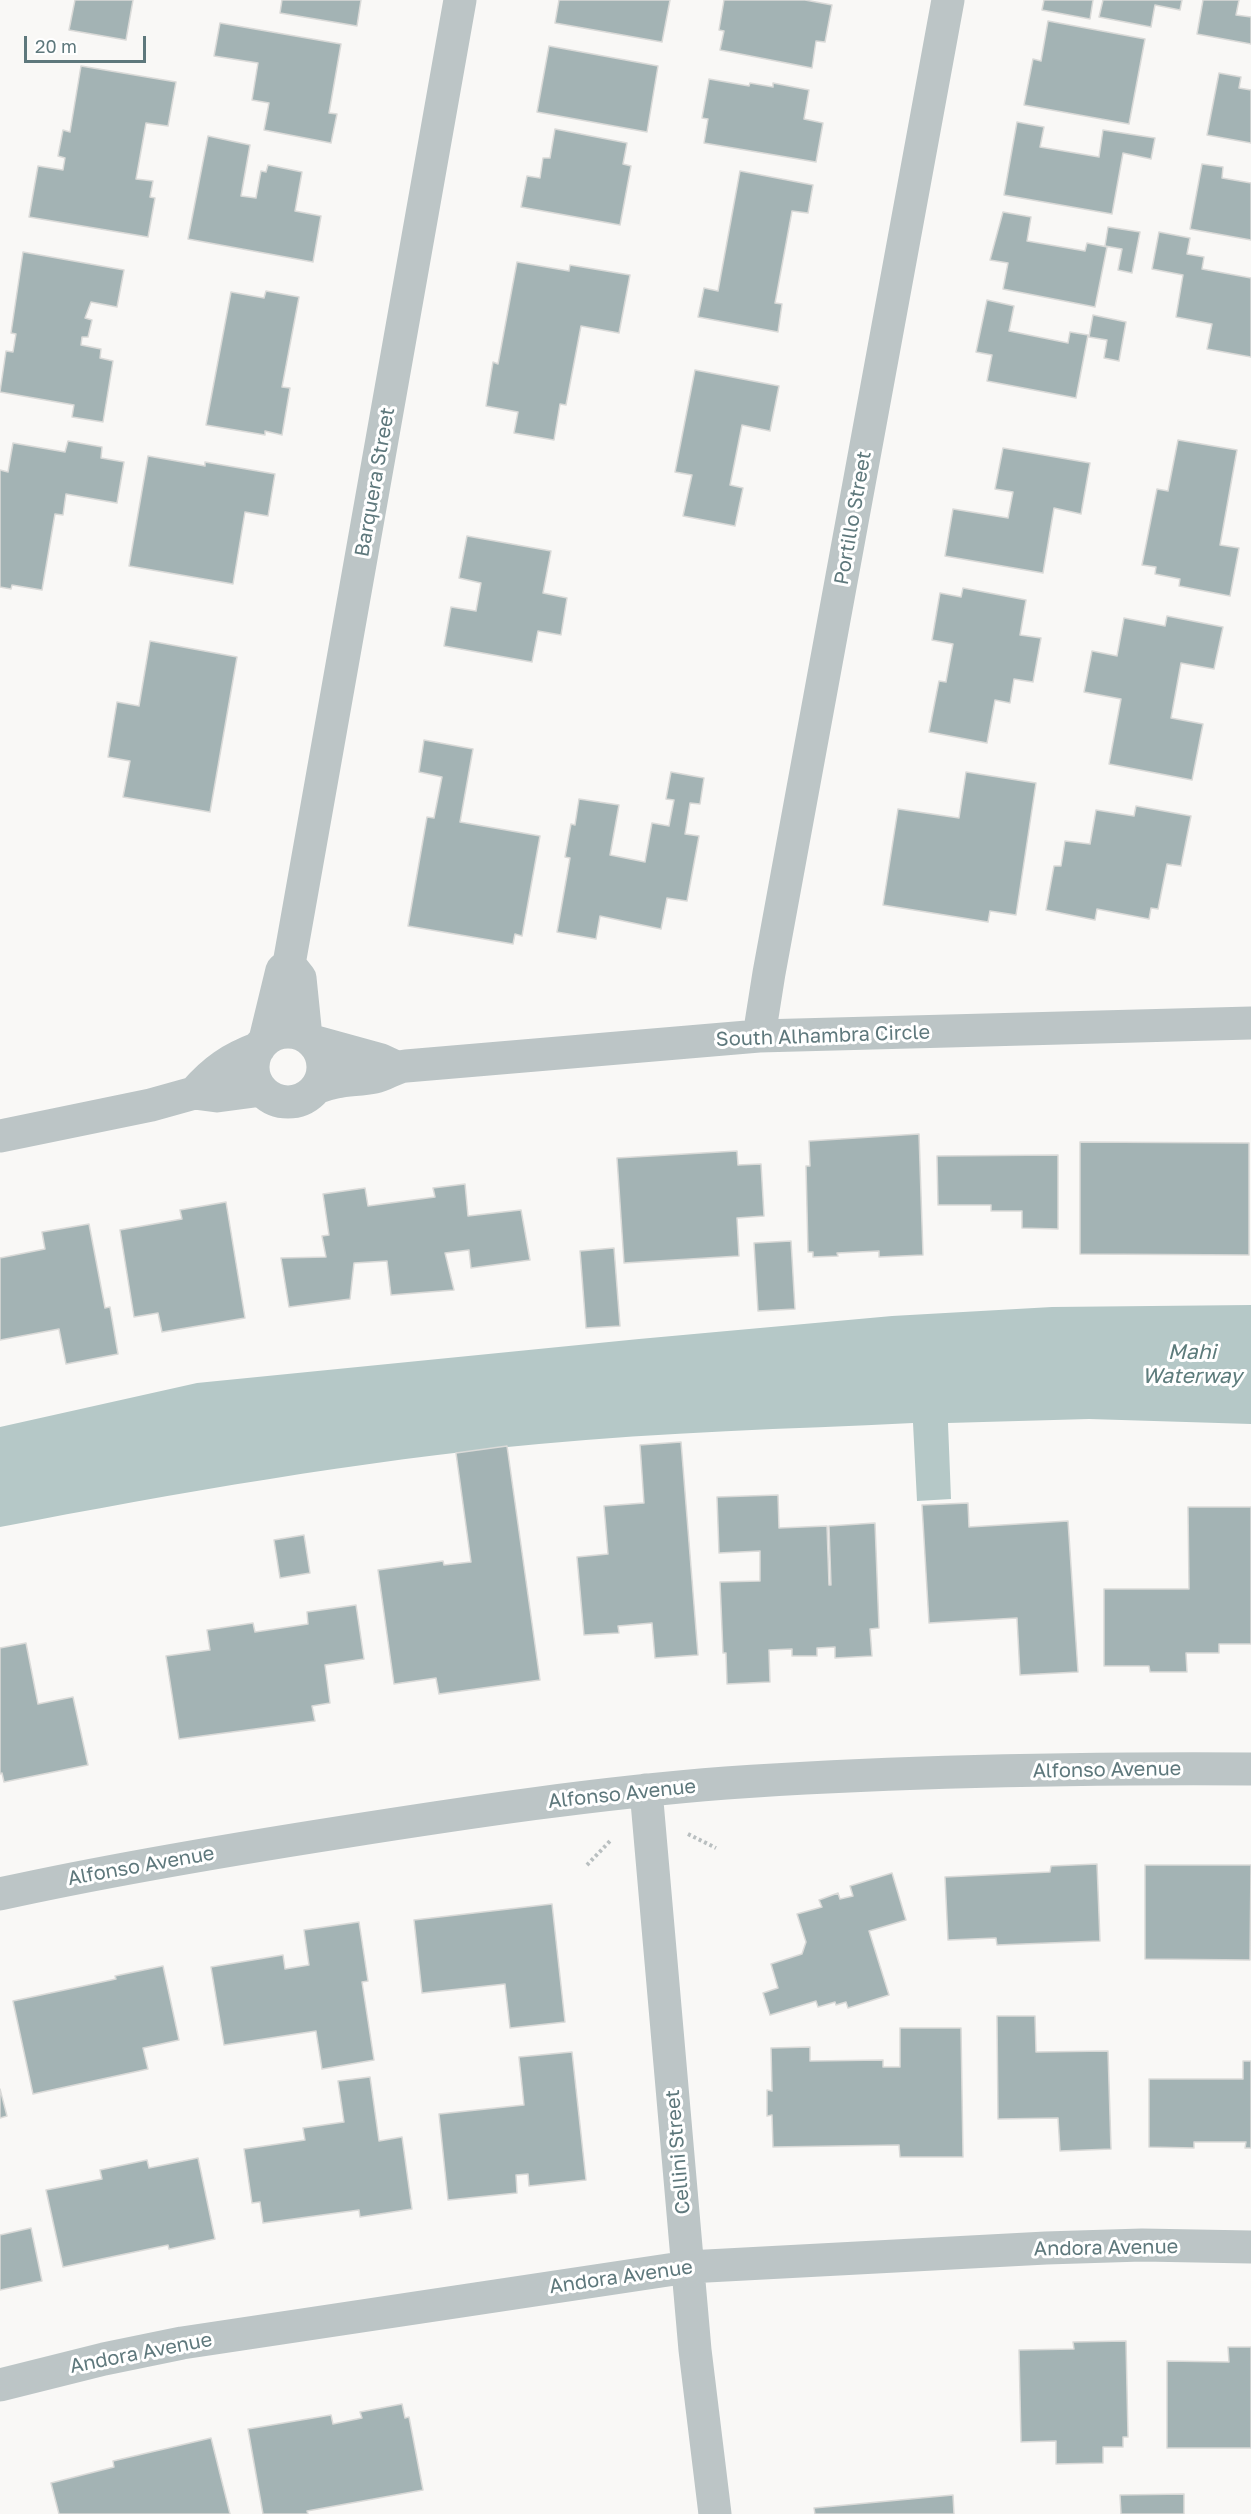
<!DOCTYPE html>
<html>
<head>
<meta charset="utf-8">
<style>
	body { margin:0 }
	#map { position:relative; width:1251px; height:2514px; overflow:hidden; background:#f9f8f6; font-family:"Golos Text",sans-serif }
	canvas { display:block }
	.scale { position:absolute; left:24px; top:36px; width:122px; height:27px; box-sizing:border-box; border:3px solid #5e787c; border-top:0; padding-left:8px; font-size:18px; line-height:21px; white-space:nowrap; color:#5e787c; -webkit-text-stroke:4px #fff; paint-order:stroke }
</style>
</head>
<body>
<div id="map">
<canvas width="1251" height="2514"></canvas>
<div class="scale">20 m</div>
</div>
<script>
const context = document.querySelector('canvas').getContext('2d');
context.lineJoin = 'round';
function fill(path, color) { context.fillStyle = color; context.fill(path, 'evenodd'); }
function trace(path, color, width, dash) { context.strokeStyle = color; context.lineWidth = width; context.lineCap = dash ? 'butt' : 'round'; context.setLineDash(dash || []); context.stroke(path); }
function label(font, color, halo, rows, align = 'center') {
  context.font = font + ' "Golos Text",sans-serif'; context.lineWidth = 6; context.setLineDash([]); context.textBaseline = 'middle'; context.strokeStyle = halo; context.fillStyle = color; for (const [text, x, y, turn = 0] of rows) {
    context.save(); context.translate(x, y); context.rotate((+turn || 0) * Math.PI / 180); context.textAlign = isNaN(turn) ? turn : align; if (halo) context.strokeText(text, 0, 0); context.fillText(text, 0, 0); context.restore();
  }
}
fill(new Path2D(`
	M1251 1305V1424L1089 1419 948 1423 951 1499 917 1501 913 1423C788 1429 664 1432 539 1444 358 1461 178 1493 0 1527V1427L197 1383 639 1339 892 1316 1052 1307Z`), '#b5c8c7');
const building = new Path2D(`
	M75 0H133L126 40 69 30Z
	M282 0H361L357 26 280 13Z
	M559 0H670L662 42 555 23Z
	M724 0H805L832 5 825 42 816 41 812 68 720 50 724 31 719 30Z
	M1044 0H1093L1090 19 1042 10Z
	M1103 0H1182L1180 10 1155 5 1151 27 1099 17Z
	M1203 0H1239L1236 15 1251 17V44L1197 34Z
	M1048 21 1145 39 1129 124 1024 105 1033 59 1041 61Z
	M220 23 341 44 329 113 337 114 331 143 264 130 269 103 252 100 258 63 214 56Z
	M549 46 658 66 647 132 537 112Z
	M81 66 176 82 168 126 146 123 136 179 153 181 150 197 155 198 148 237 29 217 38 166 63 170 65 158 58 156 63 130 70 132Z
	M1219 73 1241 77 1239 88 1251 90V143L1207 135Z
	M709 79 749 86 750 83 773 87V83L809 90 804 119 823 123 816 162 704 143 708 119 702 118Z
	M1017 122 1044 127 1040 147 1099 157 1103 130 1155 138 1151 159 1123 153 1112 214 1004 195Z
	M555 129 627 143 623 164 631 166 620 225 521 207 527 176 540 178 543 158H550Z
	M208 136 250 145 241 196 256 198 261 171 266 172 268 165 302 172 295 211 321 216 313 262 188 239Z
	M1202 164 1223 167 1222 178 1251 183V240L1190 229Z
	M740 171 813 185 808 213 792 211 775 303 782 304 778 332 698 317 704 288 718 291Z
	M1003 212 1031 217 1027 241 1085 251 1087 243 1107 247 1095 307 1003 289 1008 263 990 260Z
	M1108 227 1140 232 1132 273 1118 270 1122 249 1105 246Z
	M1159 232 1190 238 1187 254 1204 257 1202 269 1251 278V357L1207 349 1212 324 1176 317 1183 275 1152 269Z
	M23 252 124 270 117 307 91 302 85 318 92 320 88 337H82L81 345 101 349 100 358 113 361 103 422 72 417 74 405 0 392 6 351 13 352 16 334 11 333Z
	M517 262 569 271 570 265 630 275 619 333 581 326 566 405 560 404 554 440 514 433 518 412 486 406 493 362 498 364Z
	M266 291 299 297 282 387 290 388 282 435 265 431V435L206 425 231 292 264 298Z
	M987 300 1014 306 1009 331 1068 343 1070 332 1088 335 1076 398 987 381 992 355 976 352Z
	M1093 315 1126 322 1119 361 1104 358 1107 340 1089 337Z
	M695 370 779 386 770 431 742 425 730 485 743 488 735 526 683 516 692 475 675 472Z
	M1178 440 1237 450 1220 545 1239 548 1230 596 1179 586 1180 579 1155 574 1156 567 1142 565 1157 489 1168 491Z
	M68 441 102 447 101 458 124 462 117 503 66 494 63 515 55 514 42 590 12 585 11 589 0 587V470L8 472 13 443 65 452Z
	M1003 448 1090 463 1081 514 1054 508 1043 573 945 556 953 509 1008 518 1013 492 995 489Z
	M148 456 205 466V462L275 474 268 516 245 512 233 584 129 566Z
	M467 536 551 551 543 593 567 598 561 635 538 631 532 662 444 646 451 607 476 611 481 583 459 578Z
	M963 588 1026 600 1020 635 1041 638 1033 682 1014 679 1010 703 995 700 987 743 929 732 939 681 946 682 953 644 932 640 940 593 961 597Z
	M1167 616 1223 627 1214 669 1181 663 1171 718 1203 724 1192 780 1109 764 1121 699 1084 692 1092 651 1117 656 1124 618 1165 626Z
	M150 641 237 657 210 812 123 797 130 761 108 757 117 702 139 706Z
	M424 740 473 749 460 822 540 836 522 936 515 934 513 944 408 926 427 817 434 818 442 777 419 772Z
	M671 772 704 778 700 804 690 803 685 834 699 836 687 901 667 898 661 929 600 916 596 939 557 932 570 858 565 857 571 824 575 825 579 799 619 805 610 855 645 862 652 823 669 826 674 800 666 799Z
	M966 772 1036 783 1016 915 990 911 988 922 883 905 898 809 959 818Z
	M1136 806 1191 816 1181 866 1167 864 1158 909 1151 908 1149 919 1097 909 1095 920 1046 910 1054 866H1061L1065 841 1090 844 1096 810 1134 816Z
	M919 1134 923 1255 879 1257V1251L837 1253 838 1256 813 1257V1252H808L806 1166H810L809 1141Z
	M1080 1142 1249 1143V1255L1080 1254Z
	M737 1151 738 1165 761 1164 764 1216 737 1218 739 1256 624 1263 617 1158Z
	M1058 1155V1229L1022 1228V1211H991V1205H938L937 1156Z
	M465 1184 468 1216 521 1210 530 1260 471 1268 469 1250 445 1253 454 1290 391 1295 387 1261 354 1263 350 1299 289 1307 281 1258 326 1257 322 1236 329 1235 323 1194 365 1188 368 1206 435 1197 433 1188Z
	M226 1202 245 1318 162 1332 158 1313 134 1317 120 1230 182 1219 180 1210Z
	M89 1224 105 1308 110 1307 118 1354 66 1364 59 1329 0 1340V1258L45 1249 42 1232Z
	M791 1241 795 1309 758 1311 754 1243Z
	M614 1248 620 1326 586 1328 580 1251Z
	M681 1442 698 1655 655 1658 652 1623 618 1626 619 1633 584 1635 577 1557 608 1554 604 1506 644 1503 640 1445Z
	M507 1446 540 1680 439 1694 436 1678 394 1684 378 1570 443 1561 444 1565 471 1562 456 1453Z
	M778 1495 779 1528 827 1526 829 1585H831L829 1526 875 1523 879 1628 870 1629 872 1656 835 1658V1647L817 1648V1656H792V1649L769 1650 770 1682 727 1684 726 1653H723L720 1582 760 1581V1551L719 1553 717 1497Z
	M968 1503 969 1527 1068 1521 1078 1672 1020 1675 1017 1618 929 1623 922 1505Z
	M1188 1507H1251V1644H1219V1653H1186L1187 1672H1150L1149 1666H1104V1589H1189Z
	M304 1535 310 1573 280 1578 274 1540Z
	M356 1605 364 1659 325 1665 330 1703 312 1706 315 1721 179 1739 166 1656 210 1650 207 1630 253 1623 255 1632 308 1624 307 1612Z
	M26 1643 38 1704 73 1697 88 1765 4 1782 2 1773 0 1774V1648Z
	M1097 1864 1100 1941 997 1945 996 1938 948 1940 945 1877 1050 1872 1051 1866Z
	M1145 1865H1251L1250 1960 1145 1959Z
	M892 1873 906 1920 869 1931 889 1995 848 2008 846 2002 836 2005 835 2002 818 2007 816 2001 770 2015 763 1993 778 1988 771 1964 802 1954 806 1942 797 1914 822 1907 819 1900 838 1893 840 1899 853 1896 850 1886Z
	M552 1904 565 2022 510 2028 505 1984 422 1993 414 1920Z
	M359 1922 368 1981 362 1982 374 2060 322 2069 316 2031 224 2045 211 1967 283 1955 285 1969 309 1965 304 1930Z
	M163 1966 179 2040 143 2048 148 2069 33 2094 13 2001 116 1979 115 1976Z
	M997 2016H1035L1036 2052 1108 2051 1111 2149 1060 2151 1058 2118 998 2119Z
	M900 2028H961L963 2157H900L899 2145 773 2147 772 2115 767 2116V2090L772 2091 771 2048 810 2047V2061L883 2060V2067H900Z
	M572 2052 586 2180 529 2186 528 2174 516 2175 517 2193 448 2200 439 2114 524 2105 519 2057Z
	M1243 2061H1251V2148H1245L1246 2142H1194V2148L1149 2147V2079H1243Z
	M370 2077 379 2141 402 2137 412 2209 360 2217 359 2210 263 2223 260 2202 252 2203 244 2149 305 2140 303 2128 344 2122 338 2081Z
	M0 2089 7 2116 0 2118Z
	M198 2158 215 2239 169 2249 168 2245 63 2267 46 2190 102 2179 100 2170 147 2160 149 2168Z
	M31 2228 42 2281 0 2290V2235Z
	M1126 2341 1128 2437H1123V2447H1103V2463L1056 2464V2441L1021 2442 1019 2350 1074 2349 1073 2342Z
	M1228 2347H1251V2448H1167V2361L1229 2362Z
	M402 2404 405 2418 409 2417 423 2490 307 2511 308 2514H263L248 2429 331 2415 333 2424 362 2418 360 2412Z
	M211 2438 230 2514H59L51 2483 114 2467 113 2461Z
	M1184 2494V2514H1121L1120 2495Z
	M953 2495 954 2514H815L814 2508Z`);
fill(building, '#a3b3b4');
trace(building, '#dadad8', 1.5);
trace(new Path2D(`
	M688 1834 716 1848
	M587 1865 611 1840`), '#b9bfc0', 4, [3, 3]);
trace(new Path2D(`
	M289 964 300 978 306 1037
	M253 1067a35 35 0 1 1 70 0a35 35 0 1 1-70 0Z
	M759 1036 769 973 948 0
	M265 1040 282 970 289 964 460 0
	M312 1041 381 1060 396 1067
	M316 1088C338 1079 353 1081 375 1077 386 1075 394 1067 406 1066L759 1036 1251 1023
	M194 1093C214 1070 230 1059 259 1048
	M0 1136 151 1105 194 1093 217 1096 262 1090
	M646 1790 695 2350 715 2514
	M0 1894C113 1869 228 1850 343 1832 470 1812 597 1793 726 1783 900 1771 1076 1768 1251 1769
	M0 2385 104 2359 182 2343 688 2267 1046 2248 1142 2245 1251 2247`), '#bcc5c6', 33);
label('20px', '#5e787c', '#fff', [
	["Barquera Street",375,482,-80],
	["Portillo Street",853,518,-80],
	["South Alhambra Circle",823,1036,-2],
	["Alfonso Avenue",1107,1770,-1],
	["Alfonso Avenue",622,1794,-6],
	["Alfonso Avenue",141,1866,-10],
	["Cellini Street",678,2152,-95],
	["Andora Avenue",1106,2248,-1],
	["Andora Avenue",621,2277,-8],
	["Andora Avenue",141,2353,-11]
]);
label('italic 21px', '#5d7c7c', '#fff', [
	["Mahi",1192,1352],
	["Waterway",1192,1376]
]);
</script>
</body>
</html>
